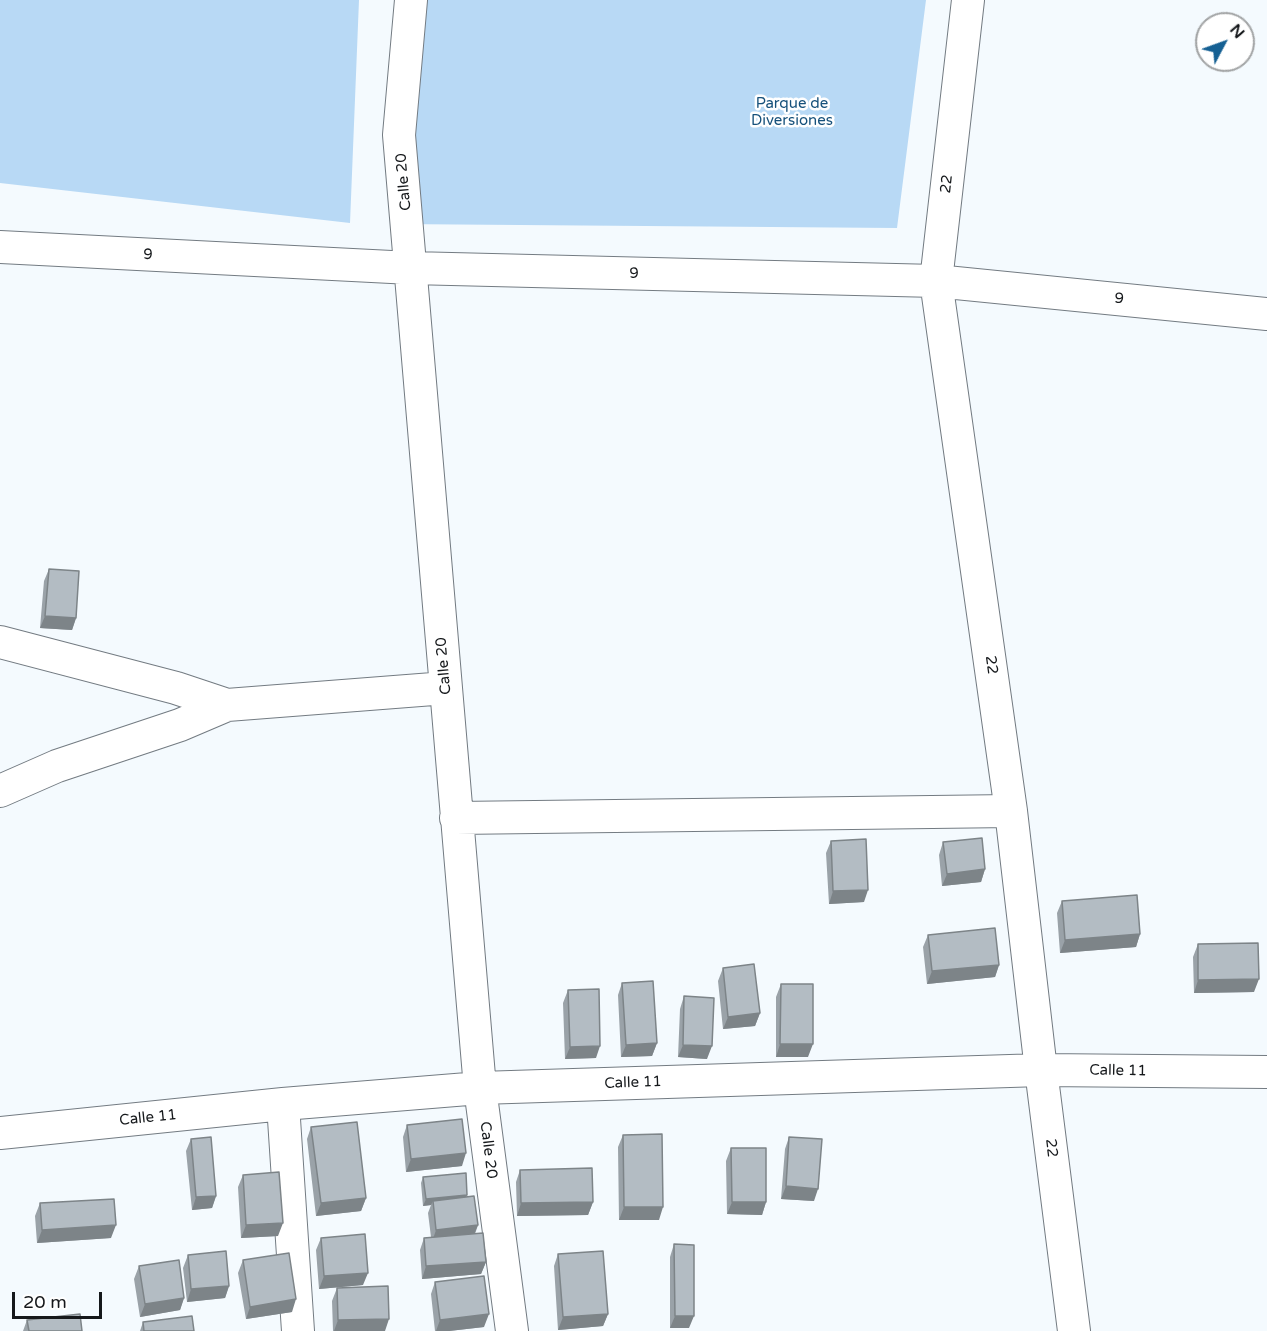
<!DOCTYPE html>
<html>
<head>
<meta charset="utf-8">
<style>
	body { margin:0 }
	#map { position:relative; width:1267px; height:1331px; overflow:hidden; background:#f4fafe; font-family:"Varela Round",sans-serif }
	canvas { display:block }
	.north { position:absolute; left:1195px; top:12px; width:60px; height:60px; box-sizing:border-box; background:#fff; border:2px solid #a1a3a4; border-radius:50%; rotate:49deg; font-size:16px; font-weight:700; line-height:24px; text-align:center; color:#15181b }
	.north::after { content:''; display:block; margin:auto; width:21px; height:27px; background:#156093; clip-path:polygon(50% 0,100% 100%,50% 72%,0 100%) }
	.scale { position:absolute; left:12px; top:1292px; width:90px; height:27px; box-sizing:border-box; border:3px solid #15181b; border-top:0; padding-left:8px; font-size:18px; line-height:21px; white-space:nowrap; color:#15181b; -webkit-text-stroke:4px #fff; paint-order:stroke }
</style>
</head>
<body>
<div id="map">
<canvas width="1267" height="1331"></canvas>
<div class="north">N</div>
<div class="scale">20 m</div>
</div>
<script>
const context = document.querySelector('canvas').getContext('2d');
context.lineJoin = 'round';
function fill(path, color) { context.fillStyle = color; context.fill(path, 'evenodd'); }
function trace(path, color, width, dash) { context.strokeStyle = color; context.lineWidth = width; context.lineCap = dash ? 'butt' : 'round'; context.setLineDash(dash || []); context.stroke(path); }
function label(font, color, halo, rows, align = 'center') {
  context.font = font + ' "Varela Round",sans-serif'; context.lineWidth = 5; context.setLineDash([]); context.textBaseline = 'middle'; context.strokeStyle = halo; context.fillStyle = color; for (const [text, x, y, turn = 0] of rows) {
    context.save(); context.translate(x, y); context.rotate((+turn || 0) * Math.PI / 180); context.textAlign = isNaN(turn) ? turn : align; if (halo) context.strokeText(text, 0, 0); context.fillText(text, 0, 0); context.restore();
  }
}
fill(new Path2D(`
	M0 0H359L350 223 0 183Z
	M421 0H926L897 228 394 224Z`), '#b8d9f5');
const street = new Path2D(`
	M411 0 399 135 480 1088 512 1331
	M968 0 936 281 1011 811 1041 1070 1074 1331
	M0 247 411 268 936 281 1267 314
	M0 642 176 688 227 705
	M0 791 57 766 180 725 227 705 446 688
	M456 818 1011 811
	M283 1104 298 1331
	M0 1133 283 1104 480 1088 1041 1070 1267 1072`);
trace(street, '#737b82', 34);
trace(street, '#fff', 32);
fill(new Path2D(`
	M49 569 76 618 72 630 40 628 44 581Z
	M831 841 864 902 829 904 826 853Z
	M943 842 985 869 981 882 942 886 939 855Z
	M1062 901 1140 934 1136 947 1060 953 1057 913Z
	M928 935 999 965 995 977 927 984 923 947Z
	M1198 944 1254 992 1194 993 1193 957Z
	M723 968 760 1013 755 1026 723 1029 718 981Z
	M622 983 657 1043 652 1056 621 1057 618 995Z
	M781 984 808 1057H776V997Z
	M568 990 596 1058 565 1059 563 1003Z
	M684 996 707 1059 678 1057 680 1009Z
	M407 1125 462 1166 406 1172 403 1137Z
	M311 1127 366 1198 361 1211 316 1216 307 1139Z
	M623 1135 659 1220H619L618 1147Z
	M789 1137 814 1201 781 1199 785 1149Z
	M191 1139 216 1196 212 1208 192 1210 186 1151Z
	M731 1148 766 1202 762 1215 727 1214 726 1161Z
	M520 1170 593 1202 588 1215 517 1216 516 1182Z
	M243 1175 278 1236 241 1238 238 1187Z
	M423 1177 467 1197 478 1225 475 1234 486 1262 481 1274 422 1279 420 1250 424 1238 431 1237 428 1213 431 1205 423 1206 421 1183Z
	M40 1203 111 1238 37 1243 35 1216Z
	M321 1238 363 1285 319 1289 316 1250Z
	M674 1244 689 1328H670V1257Z
	M558 1254 608 1314 603 1326 558 1330 554 1266Z
	M188 1255 229 1286 225 1298 187 1302 183 1268Z
	M243 1260 292 1312 246 1319 238 1273Z
	M139 1266 184 1298 180 1310 140 1317 134 1279Z
	M435 1282 484 1327 449 1331H435L431 1294Z
	M337 1288 385 1331H333L332 1301Z
	M27 1320 29 1331H23Z
	M143 1322 194 1331H140Z`), '#9aa2a8');
fill(new Path2D(`
	M45 616 76 618 72 630 40 628Z
	M985 869 981 882 942 886 947 874Z
	M868 890 864 902 829 904 833 891Z
	M1140 934 1136 947 1060 953 1065 940Z
	M999 965 995 977 927 984 932 971Z
	M1259 979 1254 992 1194 993 1198 980Z
	M760 1013 755 1026 723 1029 728 1017Z
	M657 1043 652 1056 621 1057 626 1045Z
	M780 1044H813L808 1057H776Z
	M683 1045 712 1046 707 1059 678 1057Z
	M600 1046 596 1058 565 1059 570 1047Z
	M466 1153 462 1166 406 1172 411 1159Z
	M786 1186 818 1189 814 1201 781 1199Z
	M467 1195 465 1202 433 1201 431 1205 423 1206 426 1199Z
	M216 1196 212 1208 192 1210 196 1197Z
	M366 1198 361 1211 316 1216 321 1203Z
	M593 1202 588 1215 517 1216 521 1203Z
	M732 1202H766L762 1215 727 1214Z
	M624 1207H663L659 1220H619Z
	M283 1223 278 1236 241 1238 246 1225Z
	M116 1225 111 1238 37 1243 42 1230Z
	M478 1225 473 1237 432 1242 436 1230Z
	M486 1262 481 1274 422 1279 426 1266Z
	M368 1273 363 1285 319 1289 324 1276Z
	M229 1286 225 1298 187 1302 191 1289Z
	M184 1298 180 1310 140 1317 145 1304Z
	M296 1299 292 1312 246 1319 250 1307Z
	M489 1314 484 1327 449 1331H436L440 1320Z
	M608 1314 603 1326 558 1330 563 1317Z
	M675 1316H694L689 1328H670Z
	M389 1319 385 1331H334L338 1320Z`), '#7d8488');
const building = new Path2D(`
	M49 569 79 571 76 618 45 616Z
	M982 838 985 869 947 874 943 842Z
	M866 839 868 890 833 891 831 841Z
	M1137 895 1140 934 1065 940 1062 901Z
	M995 928 999 965 932 971 928 935Z
	M1258 943 1259 979 1198 980V944Z
	M754 964 760 1013 728 1017 723 968Z
	M653 981 657 1043 626 1045 622 983Z
	M781 984H813V1044H780Z
	M599 989 600 1046 570 1047 568 990Z
	M684 996 714 998 712 1046 683 1045Z
	M462 1119 466 1153 411 1159 407 1125Z
	M357 1122 366 1198 321 1203 311 1127Z
	M662 1134 663 1207H624L623 1135Z
	M211 1137 216 1196 196 1197 191 1139Z
	M789 1137 822 1139 818 1189 786 1186Z
	M731 1148H766V1202H732Z
	M592 1168 593 1202 521 1203 520 1170Z
	M279 1172 283 1223 246 1225 243 1175Z
	M466 1173 467 1195 426 1199 423 1177Z
	M474 1196 478 1225 436 1230 433 1201Z
	M114 1199 116 1225 42 1230 40 1203Z
	M483 1233 486 1262 426 1266 424 1238Z
	M365 1234 368 1273 324 1276 321 1238Z
	M674 1244 694 1245V1316H675Z
	M226 1251 229 1286 191 1289 188 1255Z
	M603 1251 608 1314 563 1317 558 1254Z
	M289 1253 296 1299 250 1307 243 1260Z
	M179 1260 184 1298 145 1304 139 1266Z
	M484 1276 489 1314 440 1320 435 1282Z
	M388 1286 389 1319 338 1320 337 1288Z
	M80 1314 82 1331H29L27 1320Z
	M192 1316 194 1331H144L143 1322Z`);
fill(building, '#b3bcc3');
trace(building, '#7d8488', 1.5);
label('15px', '#16517b', '#fff', [
	["Parque de",792,104],
	["Diversiones",792,121]
]);
label('15px', '#15181b', '#fff', [
	["Calle 20",404,182,-95],
	["22",947,184,-84],
	["9",148,255,3],
	["9",634,274,1],
	["9",1119,299,6],
	["22",991,665,82],
	["Calle 20",444,666,-95],
	["Calle 11",1118,1071,1],
	["Calle 11",633,1083,-2],
	["Calle 11",148,1118,-6],
	["22",1051,1148,83],
	["Calle 20",488,1150,83]
]);
</script>
</body>
</html>
